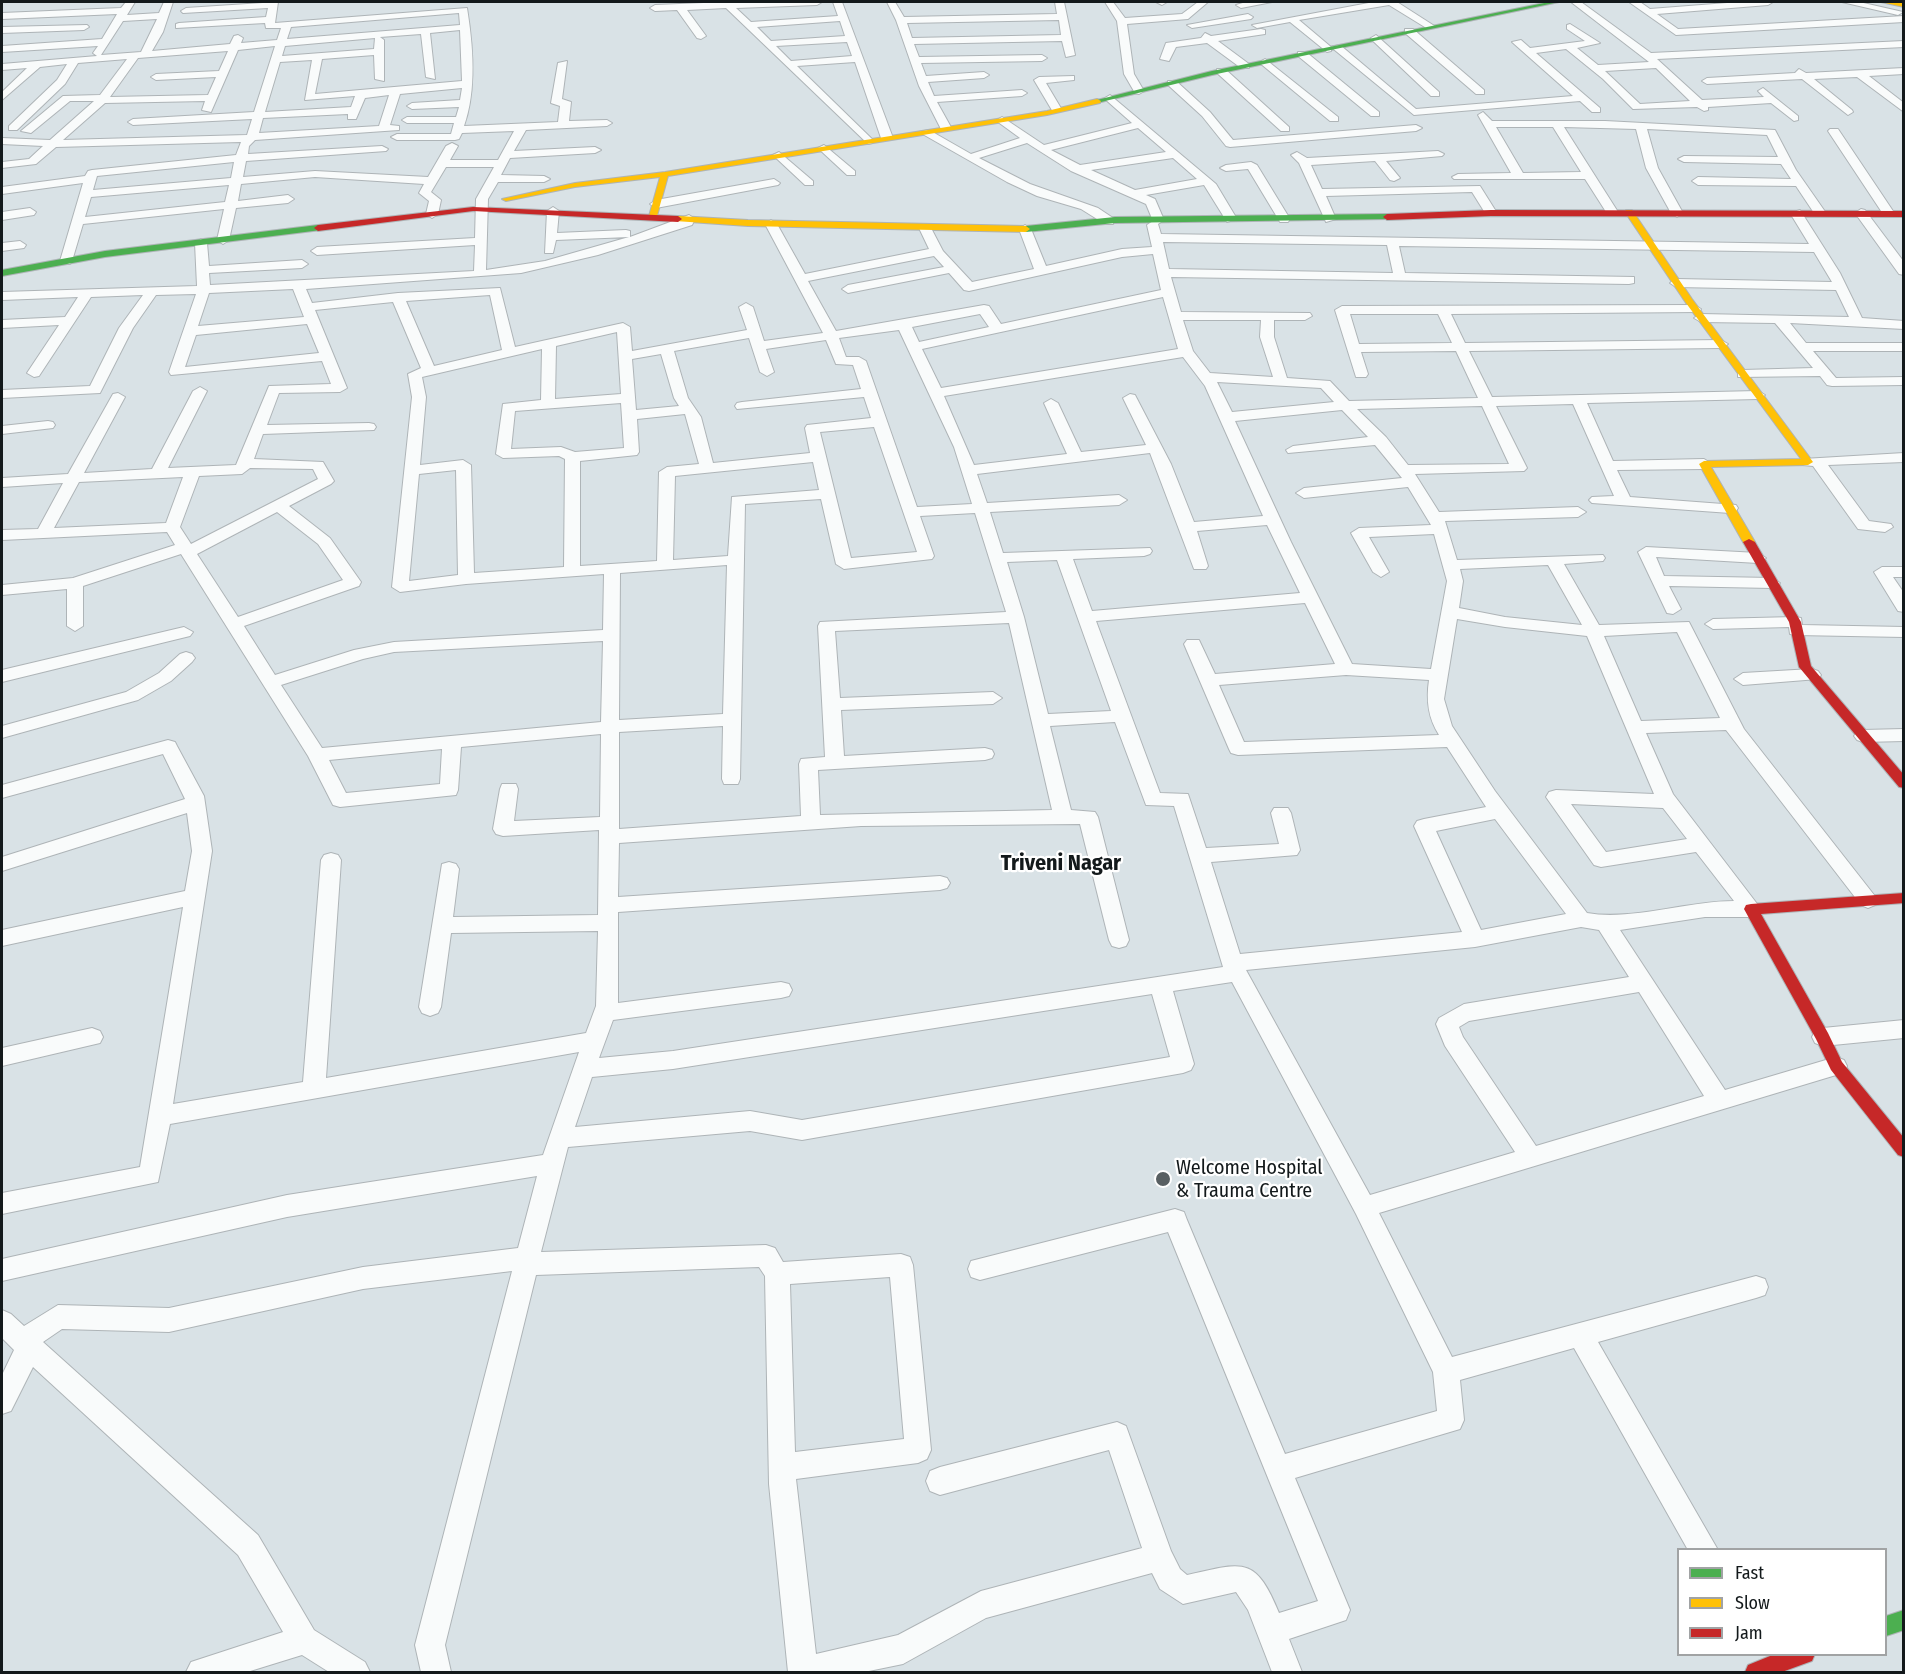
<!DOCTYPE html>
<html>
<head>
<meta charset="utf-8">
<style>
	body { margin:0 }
	#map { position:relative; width:1905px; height:1674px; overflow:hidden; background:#d9e2e6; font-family:"Fira Sans Condensed",sans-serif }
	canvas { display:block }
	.frame { position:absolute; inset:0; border:3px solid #13191b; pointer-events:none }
	.legend { position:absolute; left:1677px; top:1548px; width:210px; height:108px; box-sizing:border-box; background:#fff; border:2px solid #a1a3a4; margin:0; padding:8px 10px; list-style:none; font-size:18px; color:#13191b }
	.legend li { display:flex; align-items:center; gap:12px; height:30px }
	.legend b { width:30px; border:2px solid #a1a3a4 }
</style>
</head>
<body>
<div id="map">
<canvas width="1905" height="1674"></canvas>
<div class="frame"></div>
<ul class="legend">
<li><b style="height:8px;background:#4caf50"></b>Fast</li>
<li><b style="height:8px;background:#ffc107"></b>Slow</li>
<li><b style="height:8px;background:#c62828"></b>Jam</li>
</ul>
</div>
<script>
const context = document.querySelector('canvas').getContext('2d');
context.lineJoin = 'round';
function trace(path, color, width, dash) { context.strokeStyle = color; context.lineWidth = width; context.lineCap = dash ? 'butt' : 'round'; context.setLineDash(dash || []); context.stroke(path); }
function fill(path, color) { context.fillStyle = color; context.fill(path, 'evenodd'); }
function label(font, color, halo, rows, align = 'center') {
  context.font = font + ' "Fira Sans Condensed",sans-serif'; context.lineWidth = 4.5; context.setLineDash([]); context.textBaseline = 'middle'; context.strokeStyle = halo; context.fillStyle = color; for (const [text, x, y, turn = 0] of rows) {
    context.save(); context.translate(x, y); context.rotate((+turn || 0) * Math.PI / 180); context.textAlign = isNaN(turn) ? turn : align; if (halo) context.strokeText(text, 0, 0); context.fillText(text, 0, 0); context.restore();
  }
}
const street = new Path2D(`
	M126 2H135L127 15 159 13 164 2H173L163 32 152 51 230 44 234 36 238 35 243 38 241 43 277 40 281 28H266L265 23 176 28V24L179 23 266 17 268 8 183 13 181 11 186 8 278 2 275 23 467 8C473 45 477 90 464 126L558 122 560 106 551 103 558 63 567 61 562 99 571 102 569 121 607 120 612 123 607 126 526 130 514 151 595 147 601 150 595 153 510 158 501 175 544 176 550 179 544 182H498L488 199 486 270 545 261 629 237 556 240 553 253H545L547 211 553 207 559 211 557 233 626 230 630 231V237L689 215 695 219 692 225 598 255 521 273 306 289 312 303 398 293 500 288 515 347 623 323 630 327 632 351 747 330 739 307 746 303 753 307 764 341 823 333 765 224 771 220 777 224 805 274 929 249 919 228 925 224 931 228 943 251 972 282 1034 269 1019 229 1025 225 1031 229 1046 266 1122 249 1152 247 1147 225 1153 221 1146 204 1071 171 1027 143 979 158 1030 184 1098 208 1113 218V224H1105L1081 209 1037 196 1007 182 919 132 929 130 971 154 1020 138 998 122 997 120 1002 117 1044 145 1132 123 1106 100 1105 98 1110 95 1216 184 1237 219 1227 222 1204 185 1146 195 1155 199 1164 220 1158 224 1161 234 1809 244 1790 213 1800 210 1840 273 1862 318 1904 321V329L1790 323 1806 343H1904V351H1813L1836 378 1904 377V385L1832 386 1827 385 1820 376 1738 377V371L1743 370 1813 368 1775 323 1701 322 1694 318 1701 314 1849 317 1836 290 1676 287 1670 283 1676 279 1832 282 1814 252 1399 246 1405 273 1634 277V283L1629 284 1171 277 1181 312 1310 313 1312 316 1305 320H1274V337L1287 378 1330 381 1349 401 1478 398 1456 351 1361 352 1368 374 1366 377H1356L1335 310 1342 306 1694 305 1701 309 1699 312 1451 314 1465 343 1721 340 1728 344 1721 348 1469 351 1492 397 1758 391 1765 395 1758 399 1587 403 1613 461 1704 459 1712 464 1704 469 1617 470 1630 497 1736 505 1738 508 1736 511 1730 513 1592 503 1589 500 1592 497 1614 496 1573 404 1496 406 1527 468 1524 471 1415 474 1439 512 1578 507 1586 512 1578 517 1445 521 1457 560 1603 555 1605 558 1603 561 1564 564 1599 625 1689 622 1744 729 1878 900 1875 905 1868 908 1861 905 1726 730 1646 733 1673 794 1761 909 1758 914 1751 917H1705L1620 930 1725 1090 1836 1057 1844 1060 1847 1066 1844 1072 1836 1075 1379 1213 1452 1357 1756 1276 1765 1279 1768 1287 1765 1295 1756 1298 1598 1342 1718 1550H1688L1574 1348 1460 1380 1464 1420 1460 1429 1295 1478 1350 1610 1346 1620 1289 1639 1302 1672H1272L1248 1610 1236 1592 1183 1604 1160 1589 1152 1573 986 1618 903 1664 864 1672H788L769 1484 765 1276 759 1267 536 1275 445 1645 451 1672H421L415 1645 512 1271 363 1289 169 1332 62 1329 43 1342 258 1535 314 1630 365 1662 370 1672H329L302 1655 247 1672H186L191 1662 283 1632 238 1555 33 1367 11 1411 2 1414V1375L14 1350 2 1338V1310L11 1314 24 1326 58 1305 169 1308 363 1267 518 1248 537 1176 287 1217 2 1281V1259L287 1195 543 1155 579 1052 170 1124 158 1182 2 1214V1193L140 1167 183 907 2 946V930L185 891 192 851 187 813 2 871V857L185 799 163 754 2 798V785L168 740 175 742 177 746 204 796 212 851 173 1104 303 1082 321 860 324 855 331 853 338 855 341 860 326 1078 586 1033 596 1006 598 931 451 933 441 1007 438 1013 430 1016 422 1013 419 1007 442 864 449 862 456 864 459 869 453 917 598 915 599 830 503 836 496 834 493 829 500 789 502 784H516L518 789 514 821 600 817 601 734 461 747 458 790 456 795 340 807 333 805 308 756 181 554 83 586V626L75 631 67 626V589L2 595V585L73 578 175 545 167 532 2 540V530L38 529 63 483 2 487V478L68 474 113 394 118 393 125 397 84 473 152 469 193 391 200 387 207 391 168 468 236 465 269 386 331 384 322 361 171 375 169 372 196 294 156 295 133 328 100 393 2 398V390L90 386 119 328 143 295 91 297 39 376 34 377 27 373 59 325 2 328V320L65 317 78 297 2 300V292L197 286 195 243 201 239 207 243 209 266 302 260 308 264 302 268 209 273 210 285 474 271 475 245 317 255 311 251 317 247 475 238 476 199 494 167H446L431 192 441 200 438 214 432 218 426 214 429 201 419 193 424 184 315 177 241 184 238 201 288 195 294 199 288 203 236 208 229 240 223 244 217 240 224 209 83 224 72 261 70 264H62L60 261 83 183 2 194V187L85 176 88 171 92 170 236 155 241 142 56 147 36 164 2 168V162L29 159 43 146 2 144V138L50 140 94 101H70L31 133 21 131 63 96 100 95 127 59 78 63 65 84 17 130H9V126L57 80 67 64 40 67 2 100V92L27 68 2 70V64L97 56 93 53 98 46 2 52V46L102 39 117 14 2 19V13L121 8ZM459 13 460 25 287 39 291 27ZM157 19 141 52 101 55 123 21ZM460 30 462 81 315 94 322 59 374 55 375 79 384 81V40L380 37 421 34 426 77 435 79 430 33ZM375 38 374 49 282 56 285 46ZM275 46 254 112 133 119 128 122 133 125 252 119 247 135 63 140 105 103 205 101 202 110 211 112 238 50ZM228 51 219 71 156 74 151 77 156 80 216 77 208 95 110 97 138 58ZM312 60 305 100 355 96 351 107 265 112 280 62ZM462 88 460 100 412 103 407 106 412 109 459 107 456 117H407L402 120 407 123H454L451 134H397L391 137 397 140H455L459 139 462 133 514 131 498 160H450L458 146 452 143 446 146 428 177 315 171 243 177 246 161 386 151 388 149 382 146 248 154 249 146 255 140 399 130V126L390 125 400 94ZM389 95 379 126 259 133 263 118 348 114V119H356L365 98ZM1138 128 1166 152 1080 165 1051 150ZM1173 158 1197 179 1135 190 1091 170ZM234 162 231 178 93 190 97 176ZM229 185 225 202 85 217 91 197ZM1163 242 1387 245 1393 273 1169 269ZM1153 254 1161 290 1001 324 989 306 984 305 836 331 808 281 934 256 944 267 848 285 842 289 848 293 949 273 964 290 969 291 1122 257ZM293 289 304 317 198 326 209 293ZM490 295 502 350 434 366 406 301ZM1163 297 1178 349 941 388 922 349ZM393 302 421 368 408 374 412 397 392 587 400 592 466 584 604 574 603 630 394 642 354 650 275 675 244 626 359 586 361 582 330 538 289 506 331 484 334 481 323 462 254 459 263 434 374 430 376 427 374 424 369 423 267 425 279 393 340 392 347 388 315 310ZM980 314 989 327 919 342 912 327ZM1350 314H1438L1452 343 1359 344ZM1183 320H1261L1260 337 1273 377 1210 373 1193 351ZM307 324 319 353 185 367 196 335ZM899 330 954 447 972 504 917 507 866 361 859 357H846L839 338ZM617 332 621 394 555 399 556 346ZM749 338 760 372 767 376 774 372 766 349 826 340 836 364 853 365 861 389 742 402 737 403 735 406 737 409 864 397 871 418 807 425 805 428 810 453 713 463 701 417 688 398 674 351ZM542 349 541 400 503 404 496 454 503 458 559 456 565 459 564 567 474 573 471 465 463 460 420 465 426 397 422 377ZM661 354 674 398 679 406 636 410 632 359ZM1183 357 1205 386 1263 516 1194 522 1171 464 1135 395 1130 394 1123 398 1146 445 1081 452 1058 403 1051 399 1044 403 1067 454 974 465 944 396ZM1217 382 1321 388 1334 402 1232 412ZM621 403 624 448 575 452 561 447 511 449 515 411ZM1482 406 1509 464 1408 465 1386 437 1357 409ZM1342 410 1368 437 1293 446 1286 450 1288 453 1375 445 1402 478 1304 488 1296 493 1304 498 1408 487 1431 525 1359 528 1351 533 1373 572 1381 577 1389 572 1369 537 1434 534 1447 581 1431 669 1352 664 1291 542 1235 421ZM685 414 699 464 667 467 659 472 657 561 580 566V461L637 455 639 452 637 419ZM874 427 917 552 851 558 820 432ZM1150 453 1194 569H1206L1208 566 1197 531 1267 525 1300 593 1092 611 1073 559 1144 556 1150 554 1152 551 1150 548 1003 553 990 512 1119 505 1127 500 1119 495 987 503 977 474ZM813 462 819 490 732 497 728 556 673 560 675 476ZM250 468 313 469 318 479 191 544 180 527 199 476 242 474ZM456 470 458 575 409 581 419 474ZM183 477 166 523 54 528 79 482ZM821 499 836 564 844 569 932 559 934 556 920 516 975 513 1006 612 820 622 818 626 825 757 801 759 799 764 801 816 619 829V732L723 726 722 779 724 784H738L740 779 745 504ZM277 512 318 544 343 580 238 617 197 554ZM1057 560 1111 711 1048 714 1024 617 1007 562ZM727 565 723 714 619 720 620 573ZM1548 565 1582 625 1505 617 1459 608 1463 581 1460 569ZM1305 603 1335 664 1215 674 1199 640H1187L1184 644 1229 749 1231 753 1238 755 1447 747 1486 807 1424 819 1417 821 1414 826 1462 932 1240 954 1211 862 1297 855 1300 850 1291 813 1288 808H1274L1271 813 1279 844 1206 848 1188 794 1160 793 1096 621ZM1457 619 1505 627 1587 636 1654 794 1556 790 1549 792 1546 797 1594 865 1601 867 1696 852 1734 901C1687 901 1631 921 1587 913L1495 791 1452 726 1444 699ZM1009 623 1052 810 820 815 818 770 985 760 992 758 994 754 992 750 985 748 844 756 841 710 993 704 1002 698 993 692 840 698 835 631ZM1677 632 1720 718 1641 721 1604 636ZM603 641 601 722 322 748 281 685 363 659 394 652ZM1346 675 1429 680C1426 700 1428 718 1439 735L1244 742 1219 685ZM1115 722 1146 805 1174 806 1223 967 673 1051 599 1058 613 1020 781 998 789 996 792 990 789 984 781 982 618 1003V912L940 890 947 888 950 883 947 878 940 876 618 897 619 843 861 826 1080 824 1109 940 1112 946 1119 948 1126 946 1129 940 1098 817 1095 812 1071 810 1050 726ZM442 749 440 784 346 793 329 760ZM1571 804 1663 808 1687 839 1606 852ZM1495 819 1566 914 1481 930 1436 831ZM1581 927 1599 930 1629 977 1464 1004 1439 1018 1436 1024 1445 1046 1515 1152 1370 1195 1246 970 1475 947ZM1232 982 1356 1214 1433 1372 1437 1411 1285 1454 1187 1220 1184 1212 1175 1209 971 1261 968 1269 971 1277 980 1280 1168 1232 1318 1601 1279 1613C1255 1554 1242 1563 1187 1575L1180 1569 1171 1551 1126 1426 1117 1422 940 1467 930 1471 926 1481 930 1491 940 1495 1109 1450 1142 1548 981 1591 898 1635 816 1654 796 1479 918 1463 927 1459 931 1450 913 1265 910 1257 901 1254 783 1262 775 1248 766 1245 541 1252 568 1147 750 1131 802 1140 1183 1073 1191 1070 1194 1064 1173 991ZM1639 992 1704 1096 1536 1146 1463 1037 1459 1027 1469 1021ZM1152 994 1170 1057 802 1120 750 1111 575 1127 592 1077 673 1069ZM890 1277 904 1439 795 1452 790 1284Z
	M728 2H822L817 5 736 8 751 22 838 16 833 2H842L893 138 891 140 881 138 855 62 797 66 872 139V143L868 144 726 8 687 10 706 36 701 39 697 38 677 10 655 11 650 8 655 5ZM840 21 845 36 771 41 757 27ZM847 42 852 56 791 61 776 46Z
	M887 2H895L904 17 1057 14 1055 2H1064L1075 55 1066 57 1062 41 914 44 919 57 1042 55 1047 58 1042 61 921 63 926 76 984 72 989 75 984 78 928 82 934 96 1022 90 1027 93 1022 96 937 102 952 129 942 131 919 86 896 20ZM1059 20 1061 35 912 38 907 23Z
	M1105 2H1113L1125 18 1182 14 1198 2H1208L1188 19 1127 24 1134 74 1144 91 1139 94 1135 93 1124 74 1117 21Z
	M1156 2H1167L1162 5Z
	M1246 2H1272L1241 8 1236 5Z
	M1374 2H1397L1436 27 1428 29 1389 5 1299 20 1331 47V51L1327 52 1290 22 1257 28 1252 25Z
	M1571 2H1581L1651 53 1904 41V47L1657 59 1702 100 1764 97 1758 91 1763 88 1798 116V120L1794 121 1771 103 1708 107V110L1704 111 1697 107 1633 109 1603 79 1566 49 1536 53 1600 108V112H1592L1580 101 1414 115 1331 47 1340 45 1416 109 1573 96 1512 42 1521 40 1530 48 1585 41 1567 29V25L1570 24 1600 43 1577 48 1598 65 1649 62ZM1656 68 1690 101 1640 104 1605 71Z
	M1629 2H1640L1650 9 1740 2H1773L1768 5 1657 14 1678 29 1904 16V22L1676 35Z
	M1842 2H1859L1903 12 1898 15Z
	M1248 14 1253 17 1251 19 1192 28 1187 25Z
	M87 25 89 27 84 30 2 33V27Z
	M1261 29 1265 30V34L1218 41 1249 64V68H1241L1207 43 1176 47 1169 61 1160 59 1166 43 1201 38 1205 33 1211 36Z
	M1405 29H1413L1484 90V94H1476L1405 33Z
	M1376 35 1439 92V96H1431L1372 40 1371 38Z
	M1298 52H1306L1379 112V116H1371L1298 56Z
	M1265 59 1338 117V121H1330L1261 64 1260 62Z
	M1904 68V74L1869 76 1904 103V112L1857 77 1814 79 1852 110 1853 112 1848 115 1802 79 1707 84 1702 81 1707 78 1795 73 1799 69 1806 73Z
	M1217 69H1225L1289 127V131H1281L1217 73Z
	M1074 76V80L1046 83 1062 110 1053 112 1034 80 1039 77Z
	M1168 81H1176L1210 112 1233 140 1416 125 1422 128 1416 131 1230 147 1226 146 1202 116 1168 85Z
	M1483 112 1492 121H1605L1775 130 1796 170 1826 213 1816 216 1796 186 1698 185 1692 181 1698 177 1791 179 1781 164 1684 162 1678 159 1684 156 1778 157 1767 135 1647 129 1658 168 1683 213 1677 217 1671 213 1646 168 1636 129 1564 127 1618 212 1616 215H1608L1585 179H1454L1452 177 1458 174 1511 173 1478 115ZM1496 127H1553L1581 172 1523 173Z
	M1830 129H1838L1895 214 1893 217H1885L1828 131Z
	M824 145 855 171V175H847L820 150 818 148Z
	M1438 151 1444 154 1442 156 1386 161 1400 178 1394 181 1390 180 1375 161 1311 165 1322 189 1480 186 1497 213 1495 216H1487L1472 192 1326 196 1336 219 1326 222 1299 163 1291 155 1297 152 1307 158Z
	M779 152 813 181V185H805L775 157 773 155Z
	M1251 162 1257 165 1290 219 1288 222H1280L1248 169 1226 171 1220 168 1226 165Z
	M774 179 780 183 778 185 656 208 650 204 656 200Z
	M30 208 36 212 34 215 2 220V212Z
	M1861 209 1865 210 1904 262V275L1899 274 1855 213Z
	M20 241 26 245 24 248 2 251V243Z
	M48 421 53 422 55 425 53 428 2 434V426Z
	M1904 453V462L1828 465 1869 521 1891 524 1893 527 1885 532 1858 529 1813 466 1803 465 1800 462 1803 459Z
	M1646 547 1758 553 1766 558 1758 563 1656 557 1664 576 1772 578 1780 583 1772 588 1669 586 1681 609 1673 614 1667 613 1638 552Z
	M1882 567H1904V577H1893L1904 593V612L1898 611 1874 572Z
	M1795 617 1801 618 1802 625 1904 627V637L1796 635 1790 634 1789 627 1713 629 1705 624 1713 619Z
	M184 627 193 632 190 636 2 682V670Z
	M186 652 192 654 195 658 192 662 171 681 138 700 2 738V726L126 692 159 673 180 654Z
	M1812 669 1818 671 1821 675 1818 679 1743 685 1734 679 1743 673Z
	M1904 729V741L1863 742 1857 740 1854 736 1857 732 1863 730Z
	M1904 1020V1038L1823 1046 1815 1043 1812 1037 1815 1031 1823 1028Z
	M92 1028 100 1031 103 1037 100 1043 2 1066V1048Z`);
const fast = new Path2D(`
	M1549 2H1559L1212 75 1097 103 1093 101 1212 71Z
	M1387 214 1391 217 1390 219 1115 223 1026 232 1022 229 1026 226 1115 217Z
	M318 225 322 228 321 230 105 257 2 276V270L105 251Z
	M1904 1610V1630L1886 1636V1616Z`);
const slow = new Path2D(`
	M1881 2 1904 3V7Z
	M1097 99 1101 101 1100 103 1047 115 668 176 657 216 653 219 649 216 660 177 575 187 506 201 502 199 575 183 665 172 1047 111Z
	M1626 210H1632L1692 299 1813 462 1808 465 1711 467 1755 542 1753 544H1745L1743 542 1699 464 1704 461 1801 459 1686 303 1625 212Z
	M678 216 748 220 1026 226 1030 229 1026 232 748 226 675 221V217Z`);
const jam = new Path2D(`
	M473 207 678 216 682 219 678 222 473 211 318 231 314 228 318 225Z
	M1491 210 1904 211V217L1491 216 1387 220 1383 217 1387 214Z
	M1749 539 1755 542 1801 622 1811 666 1904 775V788L1899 787 1799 667 1789 622 1743 542Z
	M1904 893V903L1761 914 1828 1033 1842 1062 1904 1138V1157L1898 1155 1831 1070 1816 1039 1744 909 1746 905 1751 904Z
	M1775 1654H1815L1812 1661 1782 1672H1745L1748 1665Z`);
trace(street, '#aeb4b7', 2);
trace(fast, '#aeb4b7', 2);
trace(slow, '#aeb4b7', 2);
trace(jam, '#aeb4b7', 2);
fill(street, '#f9fbfb');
fill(fast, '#4caf50');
fill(slow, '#ffc107');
fill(jam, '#c62828');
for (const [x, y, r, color] of [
	[1163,1179,8,"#585f62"]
]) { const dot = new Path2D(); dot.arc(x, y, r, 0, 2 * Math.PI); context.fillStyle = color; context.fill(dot); trace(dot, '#fff', 2); }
label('20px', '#13191b', '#fff', [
	["Welcome Hospital",1176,1168],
	["& Trauma Centre",1176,1191]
], 'left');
label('bold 22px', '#13191b', '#fff', [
	["Triveni Nagar",1061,864]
]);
</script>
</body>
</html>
